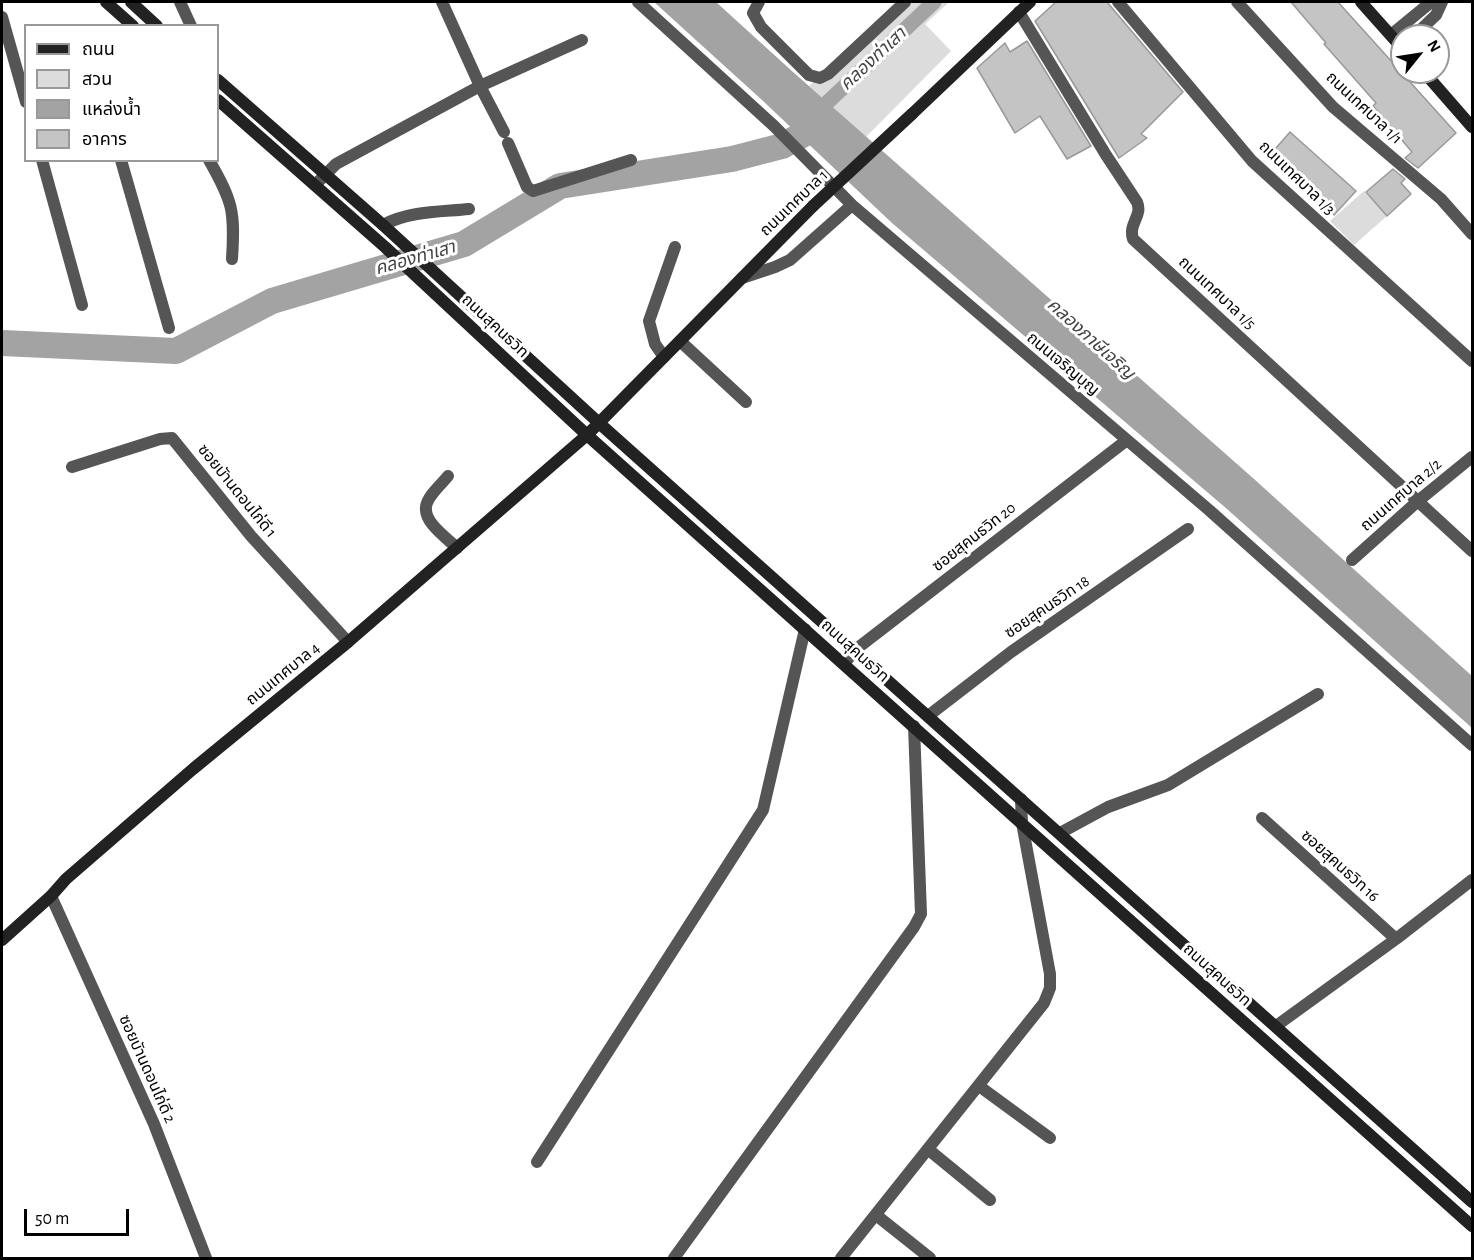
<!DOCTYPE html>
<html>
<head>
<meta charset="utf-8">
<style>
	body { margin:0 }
	#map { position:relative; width:1474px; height:1260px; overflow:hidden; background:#fff; font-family:"Alegreya Sans","Noto Sans Thai",sans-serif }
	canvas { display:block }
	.frame { position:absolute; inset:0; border:3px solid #000; pointer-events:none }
	.legend { position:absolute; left:24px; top:24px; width:195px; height:138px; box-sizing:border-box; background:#fff; border:2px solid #999; margin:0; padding:8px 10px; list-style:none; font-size:18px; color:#000 }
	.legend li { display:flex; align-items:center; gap:12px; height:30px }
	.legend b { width:30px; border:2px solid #999 }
	.north { position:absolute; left:1390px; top:24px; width:60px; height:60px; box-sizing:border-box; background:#fff; border:2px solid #999; border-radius:50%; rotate:60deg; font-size:16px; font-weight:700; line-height:24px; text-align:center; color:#000 }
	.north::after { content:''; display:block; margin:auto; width:21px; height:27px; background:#000; clip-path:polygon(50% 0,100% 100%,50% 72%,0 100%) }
	.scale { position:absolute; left:24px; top:1209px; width:105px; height:27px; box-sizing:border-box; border:3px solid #000; border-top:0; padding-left:8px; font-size:18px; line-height:21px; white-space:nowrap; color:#000; -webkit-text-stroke:4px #fff; paint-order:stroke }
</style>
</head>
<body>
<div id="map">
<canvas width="1474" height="1260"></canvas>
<div class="frame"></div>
<ul class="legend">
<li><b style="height:8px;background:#222"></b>ถนน</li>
<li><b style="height:16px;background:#dcdcdc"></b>สวน</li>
<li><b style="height:16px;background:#a3a3a3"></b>แหล่งน้ำ</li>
<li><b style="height:16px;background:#c4c4c4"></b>อาคาร</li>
</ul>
<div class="north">N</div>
<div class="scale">50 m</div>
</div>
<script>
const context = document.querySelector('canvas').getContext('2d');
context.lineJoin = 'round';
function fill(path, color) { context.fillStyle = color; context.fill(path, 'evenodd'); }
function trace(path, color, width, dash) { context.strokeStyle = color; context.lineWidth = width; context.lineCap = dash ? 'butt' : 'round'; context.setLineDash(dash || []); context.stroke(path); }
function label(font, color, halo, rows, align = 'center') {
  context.font = font + ' "Alegreya Sans","Noto Sans Thai",sans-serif'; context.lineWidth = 6; context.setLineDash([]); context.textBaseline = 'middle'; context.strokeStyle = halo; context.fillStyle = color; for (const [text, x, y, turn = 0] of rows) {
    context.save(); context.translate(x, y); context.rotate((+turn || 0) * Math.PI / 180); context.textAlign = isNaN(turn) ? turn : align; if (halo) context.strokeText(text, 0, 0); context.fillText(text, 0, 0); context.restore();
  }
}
fill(new Path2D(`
	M904 2H949L925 24 951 51 866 137 809 86Z
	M1364 191 1387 216 1354 245 1330 221Z`), '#dcdcdc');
fill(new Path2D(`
	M654 2H716L793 72 1254 479 1472 676V728L1227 509 892 223 762 100Z`), '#a3a3a3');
trace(new Path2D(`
	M814 115 934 2`), '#a3a3a3', 15);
trace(new Path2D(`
	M2 343 176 351 272 301 464 244 560 186 732 159 782 146 820 125`), '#a3a3a3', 26);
const building = new Path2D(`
	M1056 2H1107L1183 92 1141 134 1147 138 1119 158 1035 21Z
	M1291 2H1338L1456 133 1418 168 1405 158 1412 152 1373 106 1376 103 1324 44 1326 43Z
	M1027 41 1091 146 1067 159 1040 116 1015 133 977 68 1005 43 1010 52Z
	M1290 132 1356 191 1334 215 1269 156Z
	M1393 169 1405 179 1401 183 1411 194 1387 216 1366 192Z`);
fill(building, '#c4c4c4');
trace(building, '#999', 1.5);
trace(new Path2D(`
	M180 2 191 26
	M638 2 774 126 852 205 1209 510 1472 745
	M759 2 753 13 761 27 809 75 820 78 828 74 905 2
	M1118 2 1252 161 1472 361
	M1237 2 1333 107 1441 199 1472 234
	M1019 12 1106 155 1137 202C1143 216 1128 223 1133 239L1472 551
	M2 17 26 102
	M1391 35 1431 2
	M1414 36 1436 15 1442 2
	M504 132 480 86 582 40
	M508 143 527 187 533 191 631 160
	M42 160 82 305
	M121 160 169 328
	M209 160C233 202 235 211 232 259
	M315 185 336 164 480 86 442 2
	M383 225C409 211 440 212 469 209
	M742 278 775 267 790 260 852 205
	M680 341 746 402
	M664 357 655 344 649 321 675 247
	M72 467 160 439 172 438 251 536 348 642
	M448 476C442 484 427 496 426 507 424 523 447 538 457 548
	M1352 560 1418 501 1472 457
	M844 664 855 650 1127 440
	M928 716 1011 652 1188 529
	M1262 818 1396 939
	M1060 833 1108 807 1168 785 1318 694
	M51 896 154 1124 206 1258
	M1276 1026 1396 939 1472 880
	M979 1086 1050 1138
	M929 1150 990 1200
	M537 1162 763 810 805 629
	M876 1215 930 1258
	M674 1258 914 927 921 914 914 726
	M841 1258 1044 1003 1050 988V974L1022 823 1021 799`), '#555', 12);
trace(new Path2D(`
	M106 2 133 26
	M131 2 157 26
	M1361 2 1402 48
	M1424 72 1472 127
	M218 80 383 225 599 423 1472 1202
	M218 100 385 247 587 435 1472 1226
	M912 114 1030 2
	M2 940 51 896 66 879 193 769 348 642 587 435 813 206`), '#222', 12);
trace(new Path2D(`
	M813 206 912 114`), '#222', 12);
label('16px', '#000', '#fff', [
	["ถนนเทศบาล 1/1",1364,108,43],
	["ถนนเทศบาล 1/3",1297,178,44],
	["ถนนเทศบาล 1",794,203,-44],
	["ถนนเทศบาล 1/5",1217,293,43],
	["ถนนสุคนธวิท",495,326,43],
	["ถนนเจริญบุญ",1063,364,40],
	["ซอยบัานดอนไก่ดี 1",237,491,51],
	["ถนนเทศบาล 2/2",1401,495,-41],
	["ซอยสุคนธวิท 20",974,537,-38],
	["ซอยสุคนธวิท 18",1047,607,-34],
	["ถนนสุคนธวิท",855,651,42],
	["ถนนเทศบาล 4",283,674,-39],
	["ซอยสุคนธวิท 16",1340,866,42],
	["ถนนสุคนธวิท",1217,975,42],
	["ซอยบัานดอนไก่ดี 2",147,1069,66]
]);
label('italic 18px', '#444', '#fff', [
	["คลองท่าเสา",873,59,-43],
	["คลองท่าเสา",415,258,-16],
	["คลองภาษีเจริญ",1091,339,42]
]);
</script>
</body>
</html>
